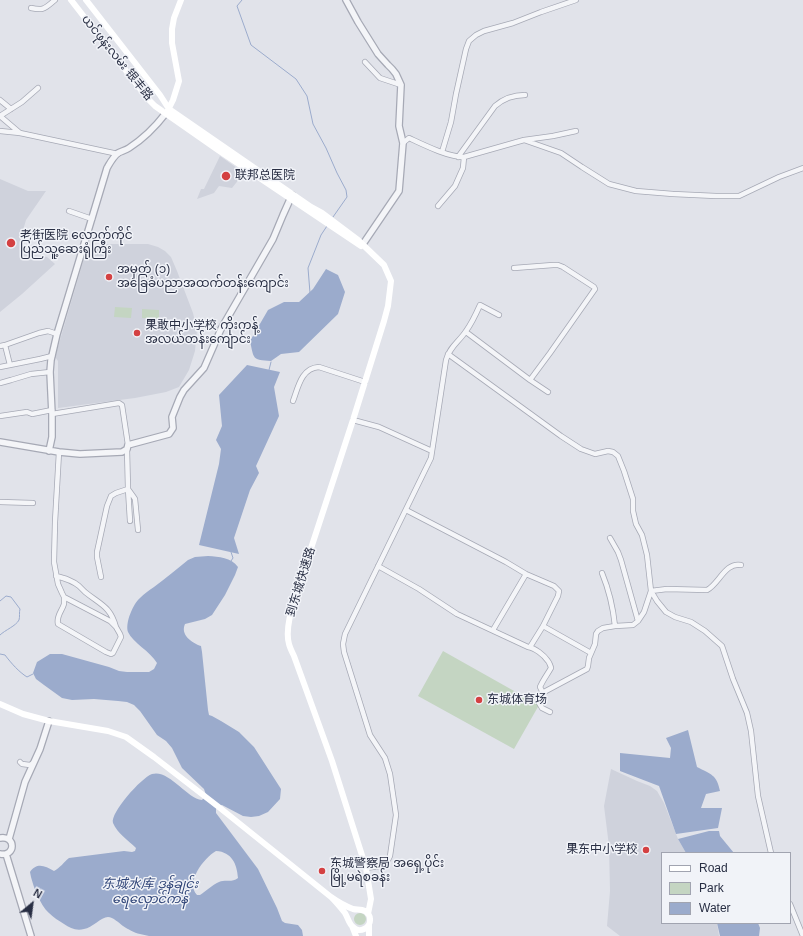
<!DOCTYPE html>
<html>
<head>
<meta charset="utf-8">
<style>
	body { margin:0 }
	#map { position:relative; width:803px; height:936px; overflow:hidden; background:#e1e3ea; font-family:Arial,sans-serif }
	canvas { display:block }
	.legend { position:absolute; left:661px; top:852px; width:130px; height:72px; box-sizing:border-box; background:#f1f3f8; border:1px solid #a1a4b0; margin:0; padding:5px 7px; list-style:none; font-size:12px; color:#282e43 }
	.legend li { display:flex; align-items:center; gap:8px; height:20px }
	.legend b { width:20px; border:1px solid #a1a4b0 }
	.north { position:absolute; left:12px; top:884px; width:40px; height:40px; -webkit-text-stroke:3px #f1f3f8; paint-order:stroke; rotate:29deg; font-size:11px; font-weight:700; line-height:16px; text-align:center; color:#282e43 }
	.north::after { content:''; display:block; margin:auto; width:14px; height:18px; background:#282e43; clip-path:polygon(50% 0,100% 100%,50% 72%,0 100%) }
</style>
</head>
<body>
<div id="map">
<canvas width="803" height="936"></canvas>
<ul class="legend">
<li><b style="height:5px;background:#fff"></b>Road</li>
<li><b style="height:11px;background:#c4d5c2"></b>Park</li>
<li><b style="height:11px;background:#9babcc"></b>Water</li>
</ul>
<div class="north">N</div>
</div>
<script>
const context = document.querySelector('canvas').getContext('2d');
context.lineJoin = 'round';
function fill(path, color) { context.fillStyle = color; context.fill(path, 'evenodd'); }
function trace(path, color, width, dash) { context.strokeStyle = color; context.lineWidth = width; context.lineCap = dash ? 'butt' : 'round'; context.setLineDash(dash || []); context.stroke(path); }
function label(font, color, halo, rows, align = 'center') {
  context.font = font + ' Arial,"Noto Sans SC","Noto Sans Myanmar",sans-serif'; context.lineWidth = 3; context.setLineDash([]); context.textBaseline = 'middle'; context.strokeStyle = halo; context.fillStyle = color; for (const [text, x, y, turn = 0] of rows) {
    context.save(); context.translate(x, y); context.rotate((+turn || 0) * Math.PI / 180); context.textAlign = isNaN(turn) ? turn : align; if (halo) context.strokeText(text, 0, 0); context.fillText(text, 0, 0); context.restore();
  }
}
fill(new Path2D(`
	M220 156 244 173 232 188 219 186 214 193 197 199 201 189H204Z
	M0 179 28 191H46L26 220 21 237 22 248 34 255 47 257 55 264 22 294 0 312Z
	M107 244H148L158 247 165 251 171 257 177 271 193 313 197 330 195 351 189 370 179 387 166 392 135 398 58 408V361L55 357 85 255Z
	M611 769 637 781 650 786 657 791 664 803 678 839 686 853H662V923H717L719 936H620L607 926 610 891 609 846 604 806Z`), '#cfd2dc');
fill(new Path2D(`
	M115 307 132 308 131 318 114 317Z
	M142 309 159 310V319L142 318Z
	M443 651 539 705 514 749 418 696Z
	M354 919a6 6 0 1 1 12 0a6 6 0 1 1-12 0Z`), '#c4d5c2');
fill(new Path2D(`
	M326 269 338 275 345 292 338 314 299 352 281 354 271 361C252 360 254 359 250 341L268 310 284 302H299L313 289Z
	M247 365 280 372 274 387 279 416 256 466 259 473 250 490 234 538 239 554 199 545 219 464 221 449 216 440 222 426 219 395Z
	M208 556C219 557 231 557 238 567L235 575 225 595 212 615 205 619 185 624C180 635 192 643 201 646L202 652 208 710 209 715 212 716 221 721 239 732 254 747 281 789 280 799 268 812 259 816 251 817 243 816 222 805 219 806 216 809V813L258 869 277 908 282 921 285 923 298 925 302 930 303 936H149C146 935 143 935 140 934 134 933 128 929 123 926 119 923 113 917 108 917 101 917 92 928 84 929 76 931 70 928 64 924 59 921 53 917 49 913 40 905 32 884 30 872 37 862 45 866 54 871 60 868 64 862 69 858L124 851 132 852 135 851 136 848C128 840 117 833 113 823 110 813 141 778 152 774 169 769 186 798 202 800L206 795 204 789 182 768 172 748 166 741 157 735 140 711 134 705 127 702 118 701 94 699 72 700 62 698 44 685 36 679 33 673 37 662 50 654H62L109 667 119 671 127 672H149L154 669 157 663C150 651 133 643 128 632 125 623 133 604 140 598 144 594 149 590 154 587 166 578 177 569 188 560L195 557ZM216 851C232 852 237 864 238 878 232 883 226 879 219 882 212 885 206 891 200 895H197C185 882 204 858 216 851Z
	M688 730 697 767C711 774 717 775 720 791L706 794 701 808H722L718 828 676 834 659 786 620 771V753L670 758 671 748 666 738Z
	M709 831H719L720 836 734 853H686L678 839Z
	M717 923H758L760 928 759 936H720Z`), '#9babcc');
trace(new Path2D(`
	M242 0 237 6 251 45 296 79 307 96 313 124 326 148 337 173 346 190 347 197 333 217
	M310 293 308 268 321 235 327 226
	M269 370 271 362
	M231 552 233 558 231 561
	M0 601 6 596 11 597 20 609C19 612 20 617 19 620 16 626 5 630 0 635
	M0 654 5 655C11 663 19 672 27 677L33 674`), '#9babcc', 1);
const minor = new Path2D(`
	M31 8C44 11 45 8 55 0
	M365 62 380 78 401 85
	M0 100 11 109
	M0 116 22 102 38 88
	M0 116 20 133
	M0 131 20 133 118 154
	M524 140 561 153 582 167 609 184 636 191 673 194 716 196H739L779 177 803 168
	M403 143 409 138C424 145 448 157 464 157L524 140 553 136 576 131
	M442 152 451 122 456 94 466 49 469 41 476 35 484 31 513 23 541 12 576 0
	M458 157 495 106C503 99 514 95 525 95
	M438 206 455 186 463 168 464 157
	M69 211 92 219
	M514 268 553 265H558L563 267 594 287 595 289 550 353 530 380
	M466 332 530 380 548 392
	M5 345 10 365
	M0 346 5 345 39 333 48 331 57 334
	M0 367 40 359 52 356
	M0 383 11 380 31 374 50 372
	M293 401C298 388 301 368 319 367L365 382
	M52 414 119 403 122 405 128 445
	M0 416 27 412 32 414 52 410
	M353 420 379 427 432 451
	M59 452 55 522 54 562 58 584 62 593 64 597 110 621 116 627 120 634 121 637 113 653 111 654 106 652 58 624C56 616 62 611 64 604 64 602 64 600 64 597
	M0 502 33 503
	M406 510 506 562 526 574 554 586 559 591 558 596 543 626 530 647
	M130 521 128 489 133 496 135 499 138 530
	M610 538 618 552 621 560 638 621
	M378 566 419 589 457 614 528 647C535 648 544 655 548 661 549 662 551 667 551 668 547 675 543 680 540 687L542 691 544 692 587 669 588 666 589 658 595 644 596 634 598 631 603 628 615 626 633 625 638 621 644 612 651 591 647 555 642 535 636 524 633 511V499L624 471 618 456 613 452 608 451 595 454 581 449 561 436 448 354
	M602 573C609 590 613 607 615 626
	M56 576C64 578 72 580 79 586 81 588 83 590 85 592 101 605 110 606 116 627
	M101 577 97 557V552L107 506 111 496 116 493 128 489 127 449
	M651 591 657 601 666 612 675 617 691 622 705 631 722 646 733 679 747 713 751 731 758 796 771 853
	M651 591 667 589 707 590C719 584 725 562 741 565
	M543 626 591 653
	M493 630 526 574
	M542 691 539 703 542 708 550 712
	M20 762 22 764 30 765 33 763
	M366 868 380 866 387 862 390 856 396 815 390 774 385 758 370 735 344 652 343 644 345 634 431 458 446 360C450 346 459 342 466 331 472 323 476 314 480 305L499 315
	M790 904 803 936`);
const tertiary = new Path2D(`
	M346 0 358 22 378 54 388 65 392 69 396 74 401 85 399 126 403 143 399 191 363 244
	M0 442 59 452 80 454 122 452 127 449 128 445 169 434 173 428 172 417 180 397 184 390 204 368 221 329 273 239 283 215 292 195
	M49 451 52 437V414L50 372 51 360 57 334 107 168C110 163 113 157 118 153 122 151 126 150 129 148 143 139 156 126 166 113
	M0 838C16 835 16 857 0 854
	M9 839 25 782 40 749 49 721
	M6 854 31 936`);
trace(minor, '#a6a9b5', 6);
trace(tertiary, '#a6a9b5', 8);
trace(minor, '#f4f5f8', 4.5);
trace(tertiary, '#f4f5f8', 5.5);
trace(new Path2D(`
	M71 0 148 99 155 106 218 150 361 246
	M86 0 160 95 169 109 311 207 322 213 358 240 384 265 391 281 388 306 384 321 353 420 300 582C295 599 284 627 289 644 290 648 292 652 294 656L332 761 366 868 371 899 368 914
	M168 110 173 100 179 81 172 43V29L174 18 181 0
	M0 704 23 714 49 721 108 731 126 737 154 757 220 808 331 897C338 902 345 906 353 909 357 910 361 909 365 911 368 913 370 916 370 919 371 928 359 934 353 927 349 924 348 918 345 913 341 908 336 902 331 897
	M352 926 356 936
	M369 936V925`), '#fff', 6);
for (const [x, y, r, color] of [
	[226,176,5,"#d44142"],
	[11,243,5,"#d44142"],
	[109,277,4,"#d44142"],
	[137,333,4,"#d44142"],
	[479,700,4,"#d44142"],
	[646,850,4,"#d44142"],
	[322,871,4,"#d44142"]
]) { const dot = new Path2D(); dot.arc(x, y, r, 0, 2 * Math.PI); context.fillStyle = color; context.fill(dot); trace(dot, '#f1f3f8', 1.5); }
label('12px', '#282e43', '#f1f3f8', [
	["ယင်ဖုန်းလမ်း 银丰路",117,58,51],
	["到东城快速路",301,582,-73]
]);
label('12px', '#282e43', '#f1f3f8', [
	["联邦总医院",235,176],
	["老街医院 လောက်ကိုင်",20,236],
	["ပြည်သူ့ဆေးရုံကြီး",20,250],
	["အမှတ် (၁)",117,270],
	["အခြေခံပညာအထက်တန်းကျောင်း",117,284],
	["果敢中小学校 ကိုးကန့်",145,326],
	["အလယ်တန်းကျောင်း",145,340],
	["东城体育场",487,700],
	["果东中小学校",638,850,"right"],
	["东城警察局 အရှေ့ပိုင်း",330,864],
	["မြို့မရဲစခန်း",330,878]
], 'left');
label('italic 13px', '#314679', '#f1f3f8', [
	["东城水库 ဒွန်ချင်း",150,884],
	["ရေလှောင်ကန်",150,899]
]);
</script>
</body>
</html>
